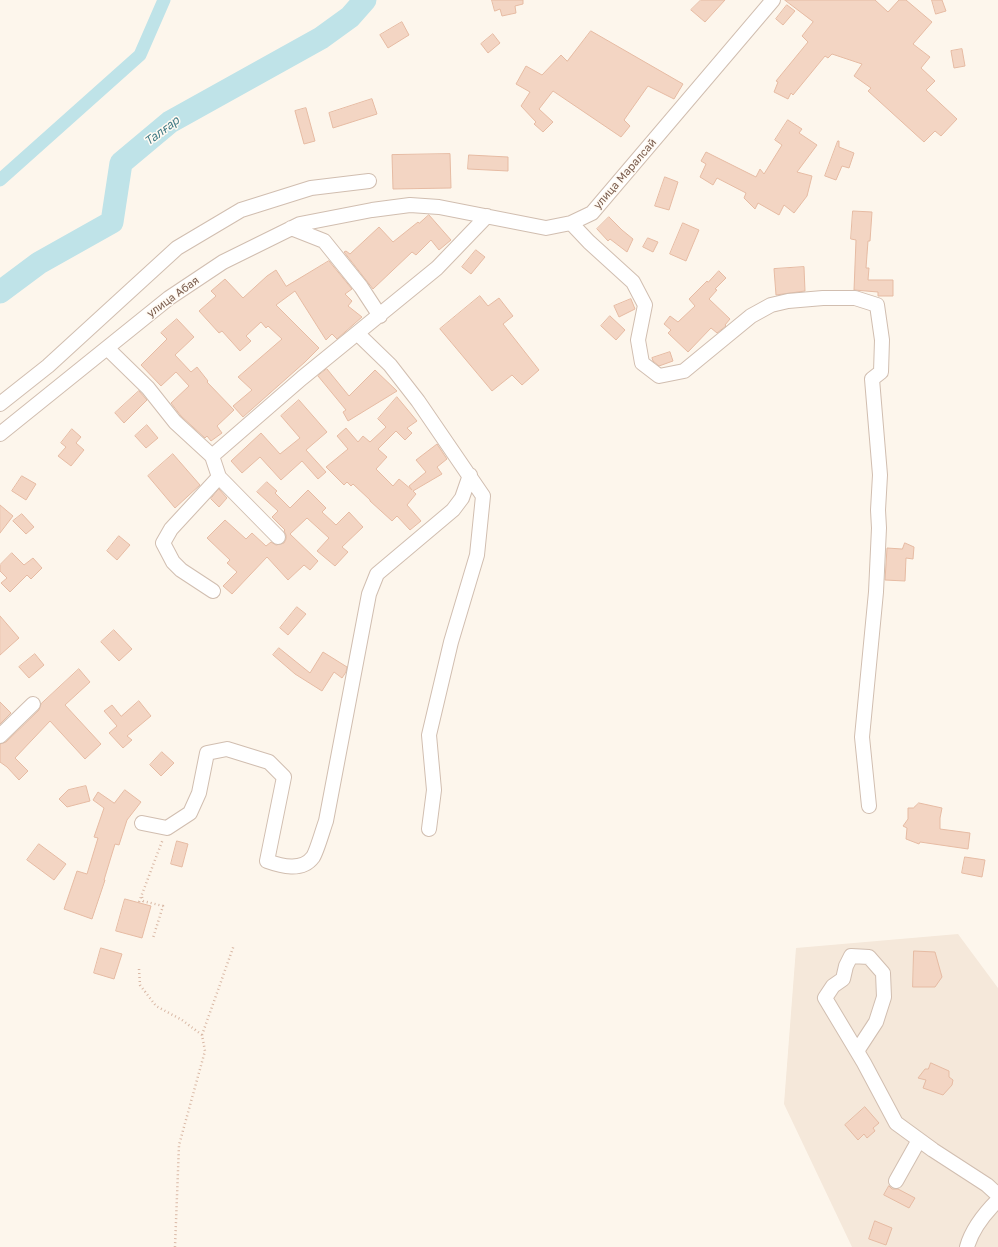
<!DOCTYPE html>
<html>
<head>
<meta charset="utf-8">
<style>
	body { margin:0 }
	canvas { display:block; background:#fdf6ec }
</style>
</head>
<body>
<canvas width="998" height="1247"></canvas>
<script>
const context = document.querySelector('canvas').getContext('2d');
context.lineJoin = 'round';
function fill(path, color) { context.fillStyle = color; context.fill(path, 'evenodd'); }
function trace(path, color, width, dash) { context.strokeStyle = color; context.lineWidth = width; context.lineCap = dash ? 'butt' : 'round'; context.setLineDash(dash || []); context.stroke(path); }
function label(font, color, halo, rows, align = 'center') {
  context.font = font + ' "Golos Text",sans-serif'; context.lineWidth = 3; context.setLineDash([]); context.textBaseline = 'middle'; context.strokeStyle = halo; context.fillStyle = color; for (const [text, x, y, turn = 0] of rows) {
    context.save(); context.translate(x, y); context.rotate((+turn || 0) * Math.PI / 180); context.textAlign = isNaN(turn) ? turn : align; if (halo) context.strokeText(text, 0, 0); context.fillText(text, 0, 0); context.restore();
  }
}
fill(new Path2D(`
	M958 934 998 988V1247H852L784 1104 796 948Z`), '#f5e8da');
trace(new Path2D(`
	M0 180 140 55 164 0`), '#bfe3e8', 13);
trace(new Path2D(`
	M0 292 39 263 112 222 121 163 170 122 321 38 350 17 365 0`), '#bfe3e8', 23);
const building = new Path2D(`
	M492 0H523V4L515 6 516 13 502 16 500 9 495 11Z
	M701 0H725L705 22 691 10Z
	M785 0H875L888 12 899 0H906L932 22 913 44 930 57 921 68 935 81 926 90 957 119 941 136 935 131 924 142 868 91 871 88 854 76 862 64 832 54 828 58 825 56 793 95 791 93 788 99 774 92 778 82 776 81 808 42 802 36 813 22Z
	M932 0H942L946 11 936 14Z
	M787 5 795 11 783 25 776 19Z
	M402 22 409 35 388 48 380 35Z
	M591 31 683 84 674 99 648 86 624 120 630 126 621 137 553 91 539 109 553 122 543 132 534 124 536 122 521 106 530 92 516 84 526 66 542 75 561 55 567 61Z
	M493 34 500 43 488 53 481 44Z
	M962 49 965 66 954 68 951 51Z
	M372 99 377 114 333 128 329 113Z
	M306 108 315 141 304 144 295 111Z
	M788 120 802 129 799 133 817 145 797 172 812 176 807 196 794 213 784 205 779 215 758 203 755 209 744 198 746 193 717 178 713 185 700 177 706 164 701 161 706 152 756 177 760 169 764 174 782 145 775 140Z
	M838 141H839V147L854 153 849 168 842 166 836 180 825 176Z
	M450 154 451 188 393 189 392 155Z
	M469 155 508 157V171L468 169Z
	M665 177 678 182 669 210 655 206Z
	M853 211 872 212 870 241H868L866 268H869L868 280H893V296H878V292L854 290 856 240 851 239Z
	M429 215 451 240 439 250 431 240 416 255 412 252 373 289 344 252 346 251 350 254 379 227 393 242 418 222 419 223Z
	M609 217 622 230 633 239 627 252 610 239 608 241 597 229Z
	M683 223 699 230 686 261 670 254Z
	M648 238 658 242 653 252 643 247Z
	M476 250 485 257 471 274 462 267Z
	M329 261 352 289 345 294 352 301 348 306 362 317 337 339 332 334 326 340 295 291 276 305 319 348 305 362 243 417 233 406 252 390 238 377 282 339 268 326 266 328 261 322 246 336 251 341 240 351 222 331 219 333 199 311 216 296 211 291 225 279 243 298 267 276 276 270 286 286Z
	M804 267 805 291 776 295 774 269Z
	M719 271 726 278 715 289 717 290 709 299 730 319 725 325 726 326 717 333 711 328 688 352 668 333 671 330 664 324 670 316 678 322 695 306 689 299 707 281 708 282Z
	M480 296 488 306 499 298 513 316 503 324 539 370 522 385 512 375 492 391 440 329Z
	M631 299 635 309 619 317 614 306Z
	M610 316 625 330 616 340 601 326Z
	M177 319 194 337 175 355 191 372 197 367 208 381 207 382 234 410 217 426 222 433 211 441 207 436 205 438 181 416 171 403 189 386 176 372 161 386 141 365 167 339 161 333Z
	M670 352 673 361 659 366 653 361 652 358Z
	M327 369 349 396 375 370 397 391 348 421 343 412 346 410 318 376Z
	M139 391 147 400 124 423 115 413Z
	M397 397 417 421 407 428 412 433 405 440 396 431 378 449 387 457 376 469 393 486 399 479 412 490 409 486 426 472 416 460 437 444 447 459 437 467 442 474 413 491 416 494 407 505 421 521 410 530 397 516 392 521 370 501V500L353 484 351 486 347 482 344 485 326 467 348 449 337 436 346 428 358 442 363 436 370 442 386 427 378 419Z
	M299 400 327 432 306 450 326 472 318 479 302 461 281 480 260 457 242 473 231 461 261 433 280 454 300 438 281 416Z
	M147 425 158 438 146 448 135 436Z
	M72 429 81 437 76 443 84 450 71 466 58 456 66 447 61 443Z
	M173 454 200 485 175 508 148 476Z
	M22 476 36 484 26 500 12 491Z
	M267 482 277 491 275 493 290 508 308 490 326 508 322 512 336 525 349 512 363 527 342 547 348 552 335 566 317 551 329 538 307 518 290 534 318 561 310 570 304 565 288 580 267 557 232 594 223 586 237 572 227 563 230 560 207 538 225 520 246 539 252 533 266 546 271 542 276 545 284 543 286 539V535L284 531 285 530 272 517 278 511 257 492Z
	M219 489 227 498 219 507 211 499Z
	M0 505 13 516 0 533Z
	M22 514 34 527 26 534 13 521Z
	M119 536 130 545 117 560 107 551Z
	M905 543 914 547 913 559 906 558 905 581 885 580 887 548 902 549Z
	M12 553 24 565 33 558 42 568 31 579 27 575 10 592 1 583 7 578 0 571V565Z
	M297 607 306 614 288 635 280 628Z
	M0 616 19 638 0 655Z
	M114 630 132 649 119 661 101 642Z
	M279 648 310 673 323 652 347 667 346 672 342 678 334 672 322 691 295 674 273 655Z
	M35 654 44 665 29 678 19 667Z
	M79 669 90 682 65 705 101 744 85 759 50 721 15 758 28 771 19 780 7 767 0 762V744L6 742 39 710 41 704Z
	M139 701 151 716 127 736 132 740 123 748 109 733 117 726 104 711 112 705 121 716Z
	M0 702 11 713 0 724Z
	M162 752 174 763 161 776 150 765Z
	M86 786 90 801 67 807 59 799 68 790Z
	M125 790 141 802 127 820 119 845 115 844 104 880H105L92 919 64 909 77 871 87 874 98 838 94 837 104 808 93 800 98 792 114 803Z
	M919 803 942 808 940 818V829L970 833 968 849 920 842 919 844 906 839 907 828 903 826 908 819V808H913Z
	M177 841 188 844 182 867 171 864Z
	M39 844 66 864 54 880 27 860Z
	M965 857 985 860 982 877 962 873Z
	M125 899 151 906 142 938 116 931Z
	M101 948 122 954 114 979 94 973Z
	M914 951 935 952 942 977 935 987H913Z
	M931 1063 949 1071V1077L953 1080 952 1085 943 1095 923 1088 926 1080 918 1078 925 1069H928Z
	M865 1107 879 1123 873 1128 875 1131 867 1138 864 1134 858 1140 845 1125Z
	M889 1186 892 1189H898L915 1198 909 1208 884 1195Z
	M875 1221 892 1228 886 1245 869 1239Z`);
fill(building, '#f3d5c3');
trace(building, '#e6bba3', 1);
const minor = new Path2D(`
	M571 223 589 242 633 282 645 305 638 340 642 363 659 376 684 371 751 316 771 305 788 301 823 298H855L877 305 882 340 881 372 872 379 880 475 878 510 879 528 876 592 862 737 869 806
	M291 228 324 241 361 287 380 316
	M358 334 390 365 418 401 483 496 477 555 451 642 429 735 434 790 429 829
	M107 348 148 388 175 422 212 456
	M0 404 48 366 177 248 241 210 311 188 369 181
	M0 434 169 298 223 262 300 224 372 210 410 205 439 207 546 228 571 223 592 213 773 0
	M278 537 219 477 212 456 302 378 437 268 487 216
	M213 591 181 570 173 562 163 543 171 529 219 477
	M0 736 33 704
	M142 823 167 828 190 813 199 793 207 753 227 749 269 762 284 777 267 861C281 866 302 872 313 857 317 851 323 829 326 821L369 594 377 574 453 510 462 498 470 475
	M858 1052 859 1048 876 1022 884 997 883 973 869 957 851 956 846 966 843 979 833 986 825 998 864 1063 896 1123 933 1150 987 1185 998 1195
	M896 1181 919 1140
	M967 1247C972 1229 985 1213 998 1200`);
trace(minor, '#d1beb0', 16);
trace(new Path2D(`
	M142 897 143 901 163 906 153 938
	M139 902 163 839
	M139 969 140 985 156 1006 182 1020 202 1035 205 1051 179 1145 175 1247
	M202 1035 234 945`), '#d9b8a5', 2.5, [1, 3]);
trace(minor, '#fff', 14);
label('11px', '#7a5c4d', '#fffaf3', [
	["улица Маралсай",625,174,-49],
	["улица Абая",173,297,-36]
]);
label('italic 12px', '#437c86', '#fffaf3', [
	["Талғар",162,131,-37]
]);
</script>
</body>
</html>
